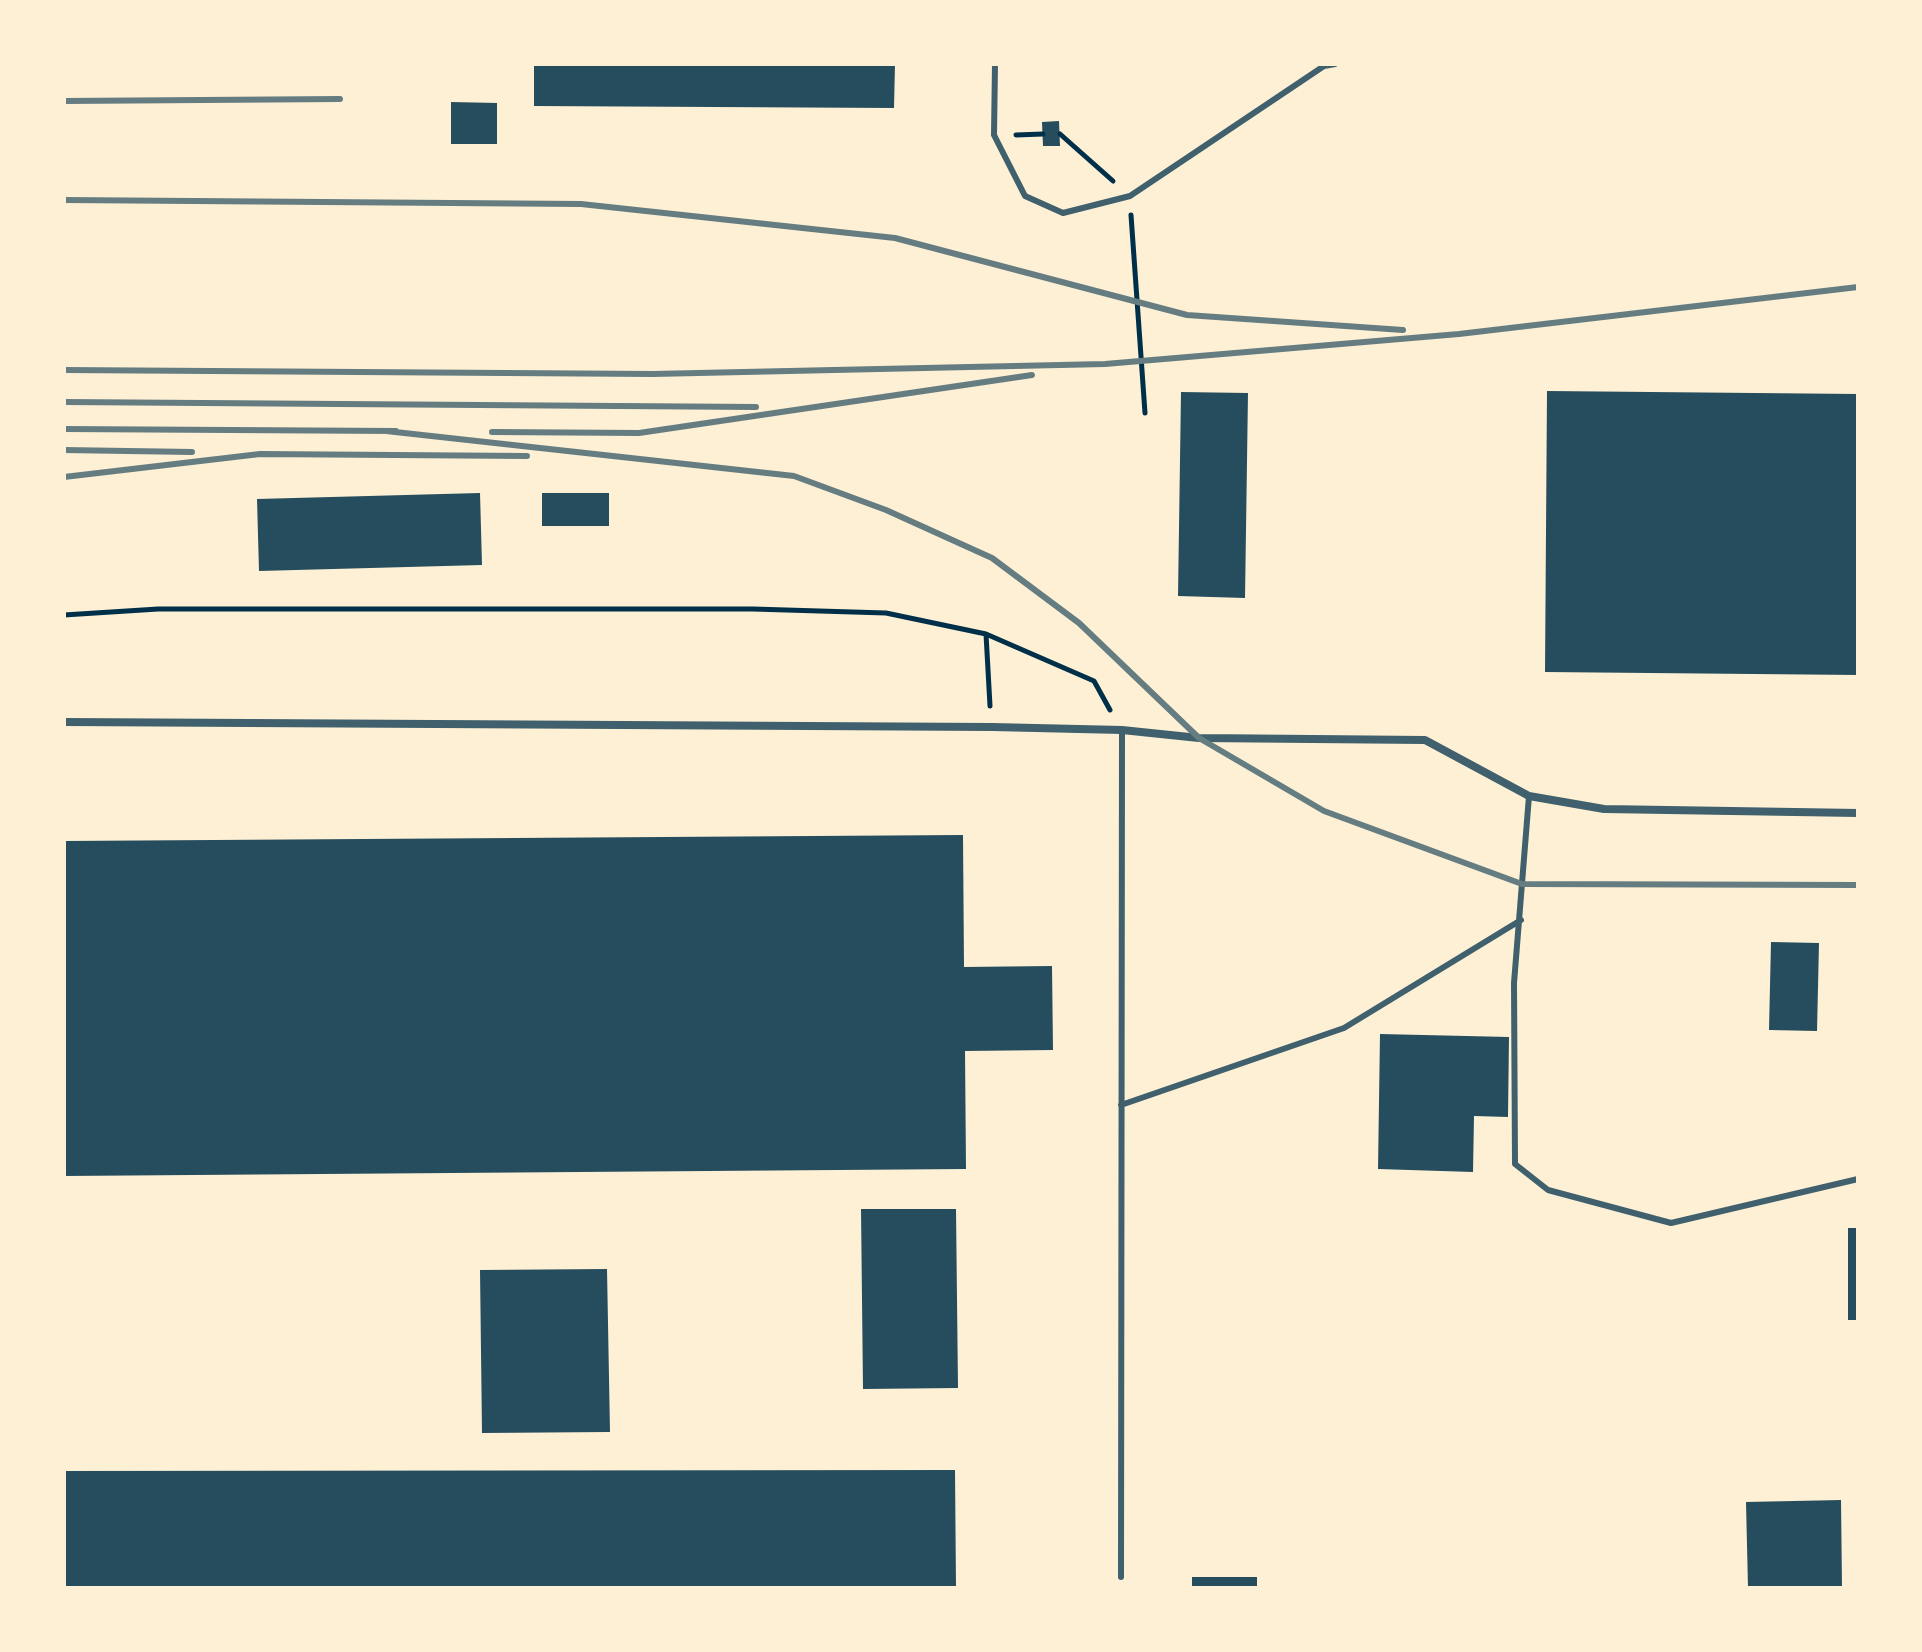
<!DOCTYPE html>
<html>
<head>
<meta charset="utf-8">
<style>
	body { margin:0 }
	#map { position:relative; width:1922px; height:1652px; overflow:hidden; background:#fdf0d5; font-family:Arial,sans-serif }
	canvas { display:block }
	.frame { position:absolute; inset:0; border:66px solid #fdf0d5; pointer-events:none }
</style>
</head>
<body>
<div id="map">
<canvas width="1922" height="1652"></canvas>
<div class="frame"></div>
</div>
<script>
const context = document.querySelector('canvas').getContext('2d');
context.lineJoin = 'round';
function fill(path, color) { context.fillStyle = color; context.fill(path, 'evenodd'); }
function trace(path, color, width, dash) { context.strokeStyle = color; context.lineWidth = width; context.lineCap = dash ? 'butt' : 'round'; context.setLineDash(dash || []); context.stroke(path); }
fill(new Path2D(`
	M534 64H895L894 108 534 106Z
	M451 102 497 103V144H451Z
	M1059 121 1060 146H1043L1042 122Z
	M1547 391 1858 394V675L1545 672Z
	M1181 392 1248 393 1245 598 1178 596Z
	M480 493 482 565 259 571 257 499Z
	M542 493H609V526H542Z
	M963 835 964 967 1052 966 1053 1050 965 1051 966 1169 64 1176V841Z
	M1771 942 1819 943 1817 1031 1769 1030Z
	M1380 1034 1509 1037 1508 1117 1474 1116 1473 1172 1378 1169Z
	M861 1209H956L958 1388 863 1389Z
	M1848 1228H1858V1320H1848Z
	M607 1269 610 1432 482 1433 480 1270Z
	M955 1470 956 1588H64V1471Z
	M1841 1500 1842 1588H1748L1746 1502Z
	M1192 1577H1257V1588H1192Z`), '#264d5e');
trace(new Path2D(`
	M1060 134 1113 181
	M1016 135 1043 134
	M1131 215 1145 413
	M64 615 158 609H753L886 613 986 634 1094 681 1110 710
	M986 634 990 706`), '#003049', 5);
trace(new Path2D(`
	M995 64 994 135 1025 196 1063 213 1130 196 1324 66 1335 64
	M1529 796 1514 983 1515 1164 1548 1190 1671 1223 1858 1179
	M1121 1105 1344 1028 1521 920
	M1121 1577 1122 730`), '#3f606c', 6);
trace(new Path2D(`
	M64 722 992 727 1122 730 1199 738 1425 740 1529 796 1604 809 1858 813`), '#3f606c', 8);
trace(new Path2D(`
	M64 101 340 99
	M64 200 581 204 895 238 1187 315 1403 330
	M64 370 653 374 1105 364 1459 334 1858 287
	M64 402 756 407
	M64 429 396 431
	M386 431 794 476 886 510 992 558 1079 623 1199 738 1324 811 1522 884 1858 885
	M492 432 639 433 1032 375
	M64 450 192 452
	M64 477 260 454 527 456`), '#657d81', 6);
</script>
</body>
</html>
